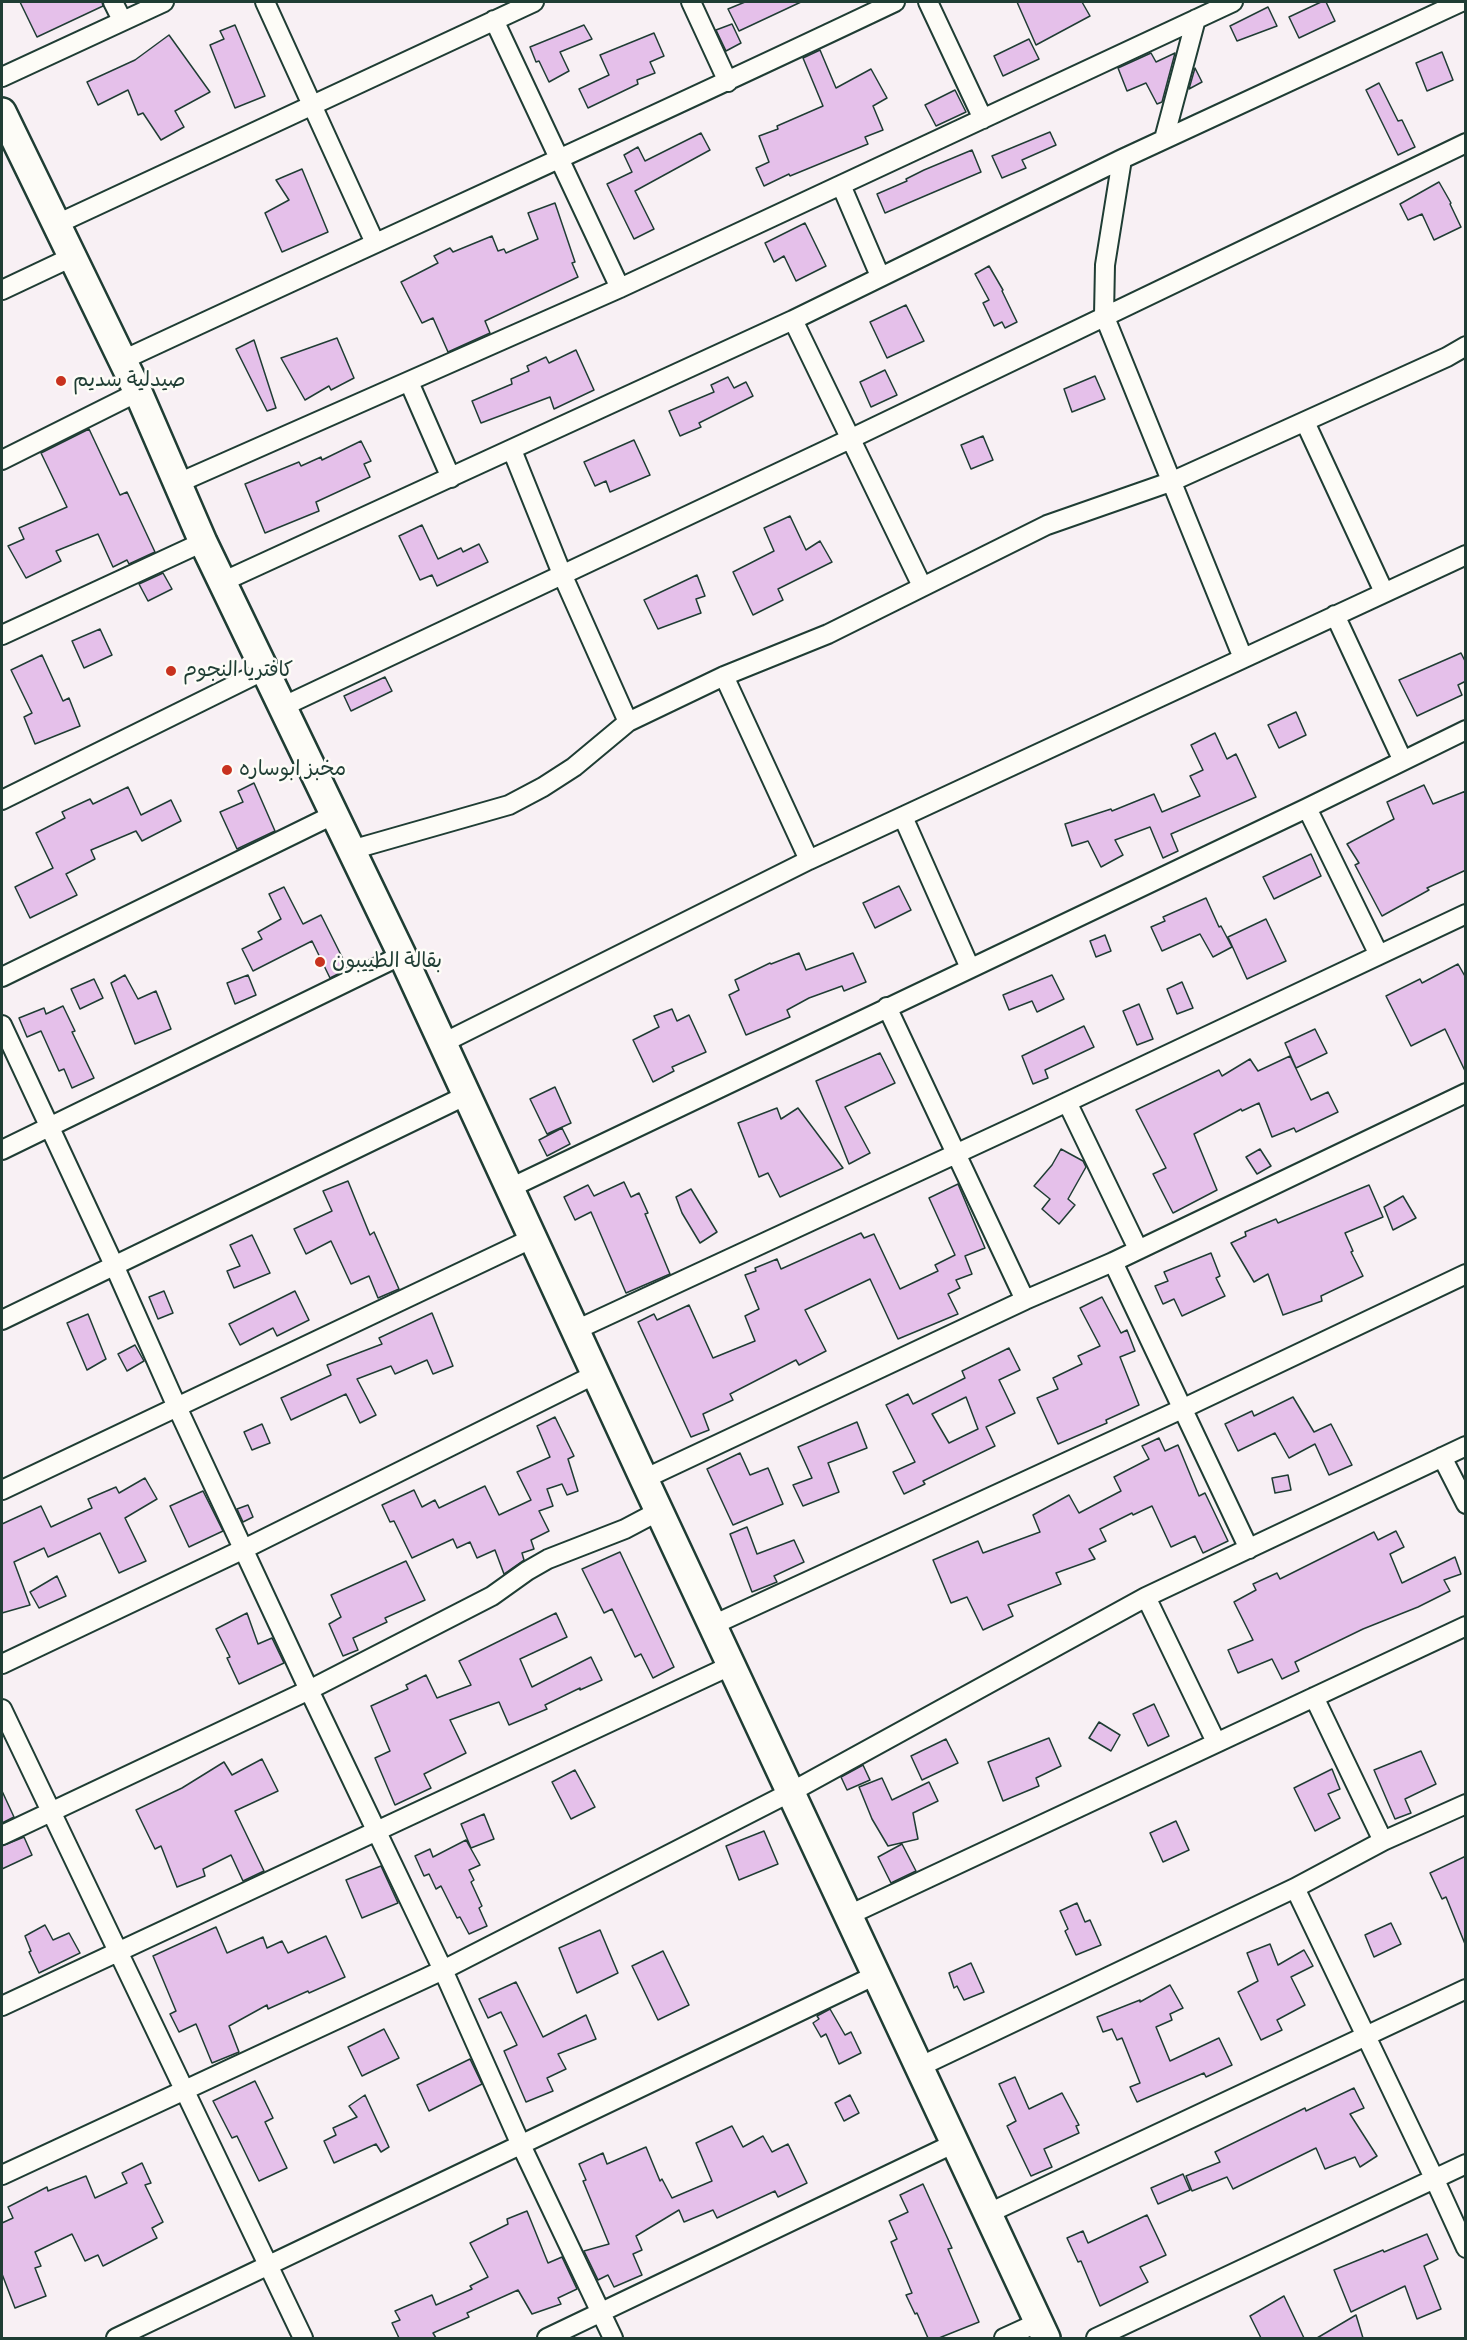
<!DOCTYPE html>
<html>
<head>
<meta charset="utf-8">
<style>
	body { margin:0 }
	#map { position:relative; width:1467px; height:2340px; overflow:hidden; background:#f8f0f4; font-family:Itim,sans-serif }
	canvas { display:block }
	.frame { position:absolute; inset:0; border:3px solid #1f3d34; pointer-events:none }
</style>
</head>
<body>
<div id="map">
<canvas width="1467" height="2340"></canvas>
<div class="frame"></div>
</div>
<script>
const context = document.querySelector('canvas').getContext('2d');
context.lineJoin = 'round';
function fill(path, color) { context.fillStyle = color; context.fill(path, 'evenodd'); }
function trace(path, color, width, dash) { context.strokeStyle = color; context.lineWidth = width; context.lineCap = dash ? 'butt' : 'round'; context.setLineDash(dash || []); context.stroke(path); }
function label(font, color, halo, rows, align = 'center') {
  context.font = font + ' Itim,"Playpen Sans Arabic",sans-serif'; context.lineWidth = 5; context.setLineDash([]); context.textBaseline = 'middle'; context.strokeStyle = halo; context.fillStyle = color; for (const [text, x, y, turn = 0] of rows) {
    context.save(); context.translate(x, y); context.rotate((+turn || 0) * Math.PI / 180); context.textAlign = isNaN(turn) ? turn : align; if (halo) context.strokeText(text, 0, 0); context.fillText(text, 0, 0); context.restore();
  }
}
const building = new Path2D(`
	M20 2H102L103 6 37 37Z
	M745 2H801L739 31 728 9Z
	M1017 2H1082L1090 16 1036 45Z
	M1321 2H1326L1335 21 1299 38 1289 17Z
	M1268 7 1277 26 1237 41 1230 26Z
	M732 24 741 43 726 51 716 30Z
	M235 25 265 96 235 108 210 45 224 39 220 31Z
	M584 25 592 39 560 52 569 71 549 82 539 61 536 62 530 47Z
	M654 33 664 56 650 62 655 73 637 80 638 84 588 108 579 89 609 75 600 55Z
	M169 35 210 92 175 111 184 127 161 140 143 113 138 115 128 90 98 105 87 82 135 60Z
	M1029 39 1039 59 1003 76 994 56Z
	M820 50 836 88 871 69 887 98 873 106 883 130 865 137 868 144 790 176 789 174 764 186 756 168 769 162 759 136 778 129 777 126 823 106 803 58Z
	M1442 52 1453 80 1427 91 1416 63Z
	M1151 53 1156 62 1175 53 1162 102 1157 104 1146 83 1127 91 1118 68Z
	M1195 68 1202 82 1189 89Z
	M1379 83 1398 121 1402 120 1415 147 1398 155 1366 90Z
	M955 90 966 112 936 126 925 105Z
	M1050 132 1056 145 1022 160 1026 168 1002 178 992 156Z
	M701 133 710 150 635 191 654 229 634 239 607 184 632 172 624 155 638 147 645 161Z
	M972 150 981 172 885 213 877 194 907 181 906 179 924 170Z
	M302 169 328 232 282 252 265 213 289 200 276 180Z
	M1439 182 1451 203 1450 204 1461 227 1434 240 1422 214 1408 220 1400 204Z
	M555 203 575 262 572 263 578 277 485 321 490 333 448 352 433 318 422 323 401 282 438 263 434 256 450 248 453 252 492 236 498 251 504 249 506 253 538 239 528 213Z
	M805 223 826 266 796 281 784 256 774 262 765 243Z
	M989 266 1003 290 1002 291 1017 322 1005 328 1002 322 994 326 983 303 989 300 975 274Z
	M906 305 924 341 887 358 870 322Z
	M337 338 354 378 331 390 329 386 305 400 281 358Z
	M254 340 276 408 267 411 236 349Z
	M576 350 594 390 554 409 550 397 481 423 472 401 512 384 511 379 529 371 527 366 546 357 549 363Z
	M885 370 897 395 871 407 860 382Z
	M1095 376 1105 399 1072 412 1064 389Z
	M728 377 734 388 746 382 753 396 699 423 701 427 680 436 669 411 714 392 711 385Z
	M89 429 120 495 127 492 155 552 129 564 127 560 113 567 98 534 56 551 61 561 26 578 8 546 24 539 19 528 67 507 41 453Z
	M983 436 993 460 971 469 961 445Z
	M634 440 650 475 610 492 606 481 595 486 584 462Z
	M361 441 371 461 364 464 370 477 316 502 319 511 265 533 245 484 299 462 301 466 321 457 322 460Z
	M790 516 806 550 820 541 832 562 778 589 783 600 753 615 733 572 774 551 764 528Z
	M422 525 438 559 461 548 463 552 479 544 488 562 437 586 432 575 420 580 399 536Z
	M163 573 172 589 148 601 139 584Z
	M697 575 705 596 696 599 701 613 658 629 644 600Z
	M100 629 112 655 84 668 72 641Z
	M1461 653 1466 663V681L1458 685 1462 695 1417 716 1399 680Z
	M42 655 63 701 69 698 80 726 35 744 24 717 32 713 11 670Z
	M385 677 392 691 351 711 344 696Z
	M1296 712 1306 735 1279 748 1268 725Z
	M1215 733 1227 759 1236 754 1256 797 1171 834 1178 851 1163 858 1150 827 1115 840 1123 855 1101 867 1088 841 1072 846 1065 824 1111 809 1112 811 1154 794 1162 812 1200 796 1190 776 1203 770 1191 745Z
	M254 783 275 831 237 849 220 812 243 802 238 791Z
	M1424 785 1433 804 1466 791V870L1427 888 1429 890 1382 916 1355 865 1359 863 1347 844 1394 819 1387 802Z
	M128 787 141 815 171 800 181 821 142 841 136 831 91 850 95 859 66 874 77 895 30 918 15 887 53 868 36 833 65 818 62 812 90 799 93 804Z
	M1311 854 1321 876 1274 899 1263 877Z
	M899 886 911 910 875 928 863 903Z
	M284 887 303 924 321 915 348 969 330 978 312 941 253 971 242 949 262 939 258 932 281 919 269 894Z
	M1206 898 1219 927 1221 926 1232 947 1213 957 1200 934 1162 951 1151 927 1165 921 1163 917Z
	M1266 919 1286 961 1247 979 1228 937Z
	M1105 935 1111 951 1096 957 1090 941Z
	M799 953 806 970 853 953 866 982 844 991 842 986 809 998 787 1010 790 1017 746 1035 729 995 739 990 735 980 770 963 771 964Z
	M1458 964 1466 978V1073L1445 1029 1411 1046 1386 996 1420 979 1422 983Z
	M125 975 138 999 156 991 171 1029 135 1044 111 983Z
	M248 975 256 995 235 1004 227 983Z
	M1052 975 1064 999 1037 1012 1032 1001 1009 1010 1003 995Z
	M94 979 103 998 80 1009 71 989Z
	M1182 982 1193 1008 1177 1014 1167 989Z
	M1139 1004 1153 1039 1137 1045 1123 1011Z
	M63 1006 75 1031 72 1032 94 1078 72 1088 64 1069 59 1071 41 1031 27 1037 19 1018 44 1008 46 1014Z
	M672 1009 677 1021 689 1015 706 1052 672 1067 674 1071 653 1082 633 1040 659 1027 654 1016Z
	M1084 1026 1094 1047 1045 1070 1048 1078 1033 1084 1022 1056Z
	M1315 1029 1327 1053 1296 1068 1285 1043Z
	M880 1053 895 1083 845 1107 870 1153 849 1164 816 1081Z
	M1290 1056 1311 1100 1328 1092 1338 1112 1296 1132 1294 1128 1272 1137 1259 1103 1242 1111 1241 1109 1194 1134 1217 1190 1173 1213 1153 1174 1166 1168 1136 1110 1219 1070 1222 1076 1250 1059 1258 1071Z
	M555 1087 571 1123 547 1134 530 1099Z
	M777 1108 781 1119 798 1108 843 1168 780 1197 768 1173 759 1177 738 1123Z
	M562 1128 570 1144 547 1156 539 1140Z
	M1061 1149 1083 1161 1086 1167 1068 1199 1075 1205 1059 1224 1042 1209 1050 1199 1034 1186 1052 1165Z
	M1260 1149 1271 1166 1257 1174 1246 1157Z
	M348 1181 370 1235 374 1232 399 1289 378 1298 369 1276 351 1284 331 1241 306 1254 294 1229 332 1211 323 1191Z
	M624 1182 631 1197 639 1193 648 1213 645 1214 670 1274 626 1293 591 1212 575 1220 564 1197 588 1185 594 1196Z
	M958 1184 985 1248 965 1256 972 1274 956 1280 960 1288 948 1294 958 1314 898 1339 870 1279 805 1310 826 1351 799 1365 796 1360 730 1394 733 1400 703 1414 709 1430 691 1437 638 1322 654 1314 657 1320 689 1305 713 1358 755 1341 745 1316 759 1309 745 1275 756 1271 755 1268 777 1259 781 1269 861 1233 864 1238 874 1234 900 1289 938 1271 935 1265 955 1255 929 1198Z
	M1369 1185 1383 1217 1345 1233 1353 1251 1351 1252 1363 1276 1321 1296 1322 1301 1283 1315 1268 1274 1254 1282 1231 1243 1246 1236 1245 1232 1276 1219 1278 1223Z
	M691 1189 717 1232 700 1243 682 1213 676 1197Z
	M1403 1196 1416 1218 1393 1230 1384 1207Z
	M252 1235 270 1273 234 1288 227 1271 240 1266 230 1245Z
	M1211 1253 1220 1276 1216 1278 1225 1296 1182 1316 1174 1299 1163 1304 1155 1286 1168 1281 1164 1272Z
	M164 1291 173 1313 158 1319 149 1297Z
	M295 1291 309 1320 277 1336 273 1328 240 1345 229 1324Z
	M1102 1297 1121 1333 1127 1330 1135 1351 1120 1357 1139 1405 1106 1420 1107 1423 1058 1444 1037 1398 1058 1389 1053 1378 1082 1364 1078 1356 1100 1346 1080 1308Z
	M432 1313 453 1366 433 1374 427 1360 395 1374 391 1366 357 1379 376 1415 360 1423 346 1394 291 1420 281 1398 331 1375 327 1365 382 1344 379 1338Z
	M88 1314 106 1359 87 1370 67 1323Z
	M135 1345 144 1361 127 1371 118 1354Z
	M1009 1348 1020 1370 999 1380 1015 1413 986 1427 995 1446 923 1481 925 1484 904 1494 893 1472 915 1462 886 1405 908 1394 913 1404 965 1378 962 1371ZM966 1397 978 1429 949 1443 932 1414Z
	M1293 1397 1314 1432 1331 1424 1352 1465 1329 1475 1315 1444 1289 1458 1275 1433 1238 1451 1225 1424 1252 1411 1254 1416Z
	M555 1417 574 1456 568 1459 578 1491 567 1495 562 1484 547 1489 553 1506 539 1511 549 1531 531 1540 534 1549 522 1553 524 1560 504 1574 495 1550 477 1558 470 1542 457 1548 453 1539 412 1558 394 1521 390 1522 382 1505 414 1490 422 1507 435 1500 439 1508 485 1486 499 1515 531 1500 517 1472 550 1457 537 1426Z
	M857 1422 867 1448 828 1463 839 1492 803 1506 793 1485 812 1478 798 1447Z
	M262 1424 270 1443 252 1450 244 1432Z
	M1159 1438 1165 1451 1178 1445 1199 1496 1205 1493 1228 1541 1203 1553 1195 1536 1171 1547 1152 1506 1133 1515 1132 1513 1100 1529 1106 1541 1089 1549 1095 1559 1056 1573 1061 1584 1008 1605 1013 1616 983 1630 967 1597 951 1603 933 1560 978 1541 983 1553 1040 1532 1033 1515 1069 1495 1079 1513 1121 1491 1114 1477 1149 1459 1142 1446Z
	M740 1453 750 1475 768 1468 783 1504 733 1525 707 1469Z
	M1288 1475 1291 1490 1275 1493 1272 1478Z
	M145 1478 157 1499 125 1518 146 1561 119 1573 100 1533 48 1557 44 1548 14 1562 30 1605 2 1613V1524L41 1506 51 1527 92 1508 88 1499 116 1487 119 1493Z
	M203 1491 223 1531 189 1547 170 1506Z
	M248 1505 253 1517 243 1522 237 1509Z
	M747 1527 757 1554 794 1540 804 1562 774 1576 777 1582 752 1592 730 1534Z
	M1396 1531 1404 1547 1390 1554 1402 1583 1455 1557 1461 1574 1444 1580 1450 1591 1418 1607 1363 1629 1295 1662 1299 1671 1282 1679 1272 1659 1238 1673 1228 1650 1253 1640 1234 1602 1256 1590 1253 1584 1277 1573 1280 1579 1374 1532 1378 1540Z
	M620 1552 674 1667 653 1678 641 1654 635 1657 612 1609 604 1613 582 1569Z
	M406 1561 425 1600 385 1618 387 1622 353 1638 358 1650 343 1656 329 1624 341 1617 331 1595Z
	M57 1576 66 1596 39 1608 30 1592Z
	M247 1613 258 1644 272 1638 284 1663 239 1684 227 1658 230 1657 216 1629Z
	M556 1613 567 1637 520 1659 532 1687 591 1657 602 1680 580 1690V1688L545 1705 547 1709 509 1725 499 1702 450 1720 466 1753 424 1774 431 1788 395 1805 375 1758 390 1751 371 1706 408 1689 406 1685 426 1675 437 1698 471 1685 459 1661Z
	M1154 1704 1169 1736 1148 1746 1133 1714Z
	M1099 1722 1120 1735 1111 1751 1089 1738Z
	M1049 1738 1061 1766 1036 1778 1039 1786 1003 1801 988 1762Z
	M946 1739 958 1763 922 1780 911 1756Z
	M1421 1751 1436 1784 1405 1799 1411 1813 1395 1819 1374 1770Z
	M262 1759 278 1791 235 1811 264 1871 243 1881 231 1855 203 1869 205 1876 177 1887 161 1846 155 1849 136 1810 182 1788 224 1762 232 1775Z
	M863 1765 870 1780 847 1790 841 1777Z
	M1332 1769 1340 1789 1328 1794 1340 1818 1315 1831 1294 1788Z
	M575 1770 595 1807 571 1819 552 1782Z
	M882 1778 892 1800 929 1782 938 1801 913 1813 918 1839 888 1846 872 1819 859 1787Z
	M2 1791 14 1817 2 1823Z
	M484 1814 494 1839 471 1848 461 1824Z
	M1176 1821 1189 1850 1163 1862 1150 1833Z
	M764 1831 778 1864 739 1880 726 1846Z
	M24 1837 32 1855 2 1869V1846Z
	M466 1840 480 1865 469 1870 474 1880 471 1882 482 1906 479 1908 487 1926 469 1934 460 1917 457 1918 441 1886 436 1889 429 1874 424 1876 415 1856 430 1849 433 1857Z
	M902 1844 916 1871 891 1883 878 1857Z
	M1466 1856V1944H1465L1446 1897 1442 1899 1430 1873Z
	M381 1866 398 1903 362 1918 346 1880Z
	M1077 1903 1085 1922 1090 1920 1101 1945 1076 1955 1065 1931 1068 1929 1060 1911Z
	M1391 1923 1401 1944 1374 1957 1365 1935Z
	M45 1925 53 1940 69 1933 80 1953 39 1973 29 1952 31 1951 25 1936Z
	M216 1927 227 1953 263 1937 267 1948 282 1941 288 1953 326 1936 345 1977 309 1993 308 1991 268 2009 267 2005 229 2026 239 2052 212 2063 196 2024 179 2032 170 2014 176 2011 153 1956Z
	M600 1930 618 1973 577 1993 559 1948Z
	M1270 1944 1278 1965 1304 1950 1313 1966 1291 1977 1305 2005 1277 2020 1282 2030 1261 2040 1238 1992 1258 1981 1247 1953Z
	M663 1951 689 2005 658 2020 632 1966Z
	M971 1963 984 1992 964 2000 957 1986 954 1988 949 1973Z
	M516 1982 543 2037 586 2015 596 2039 558 2054 566 2069 547 2078 553 2091 526 2102 504 2051 517 2045 501 2012 488 2018 479 1999Z
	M1170 1985 1183 2008 1170 2014 1172 2020 1156 2027 1170 2061 1219 2038 1232 2065 1206 2077 1204 2073 1137 2102 1130 2087 1140 2083 1122 2038 1117 2040 1112 2029 1103 2032 1097 2017 1140 2000V2002Z
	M830 2009 845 2035 851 2032 861 2053 839 2064 826 2034 821 2037 813 2023 819 2019 817 2016Z
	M384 2029 399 2058 362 2076 348 2047Z
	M470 2059 482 2084 429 2111 417 2085Z
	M1015 2077 1029 2109 1062 2093 1079 2125 1076 2126 1079 2133 1044 2149 1052 2167 1031 2176 1007 2126 1016 2121 999 2084Z
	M255 2081 273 2118 265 2122 287 2168 259 2181 237 2136 232 2138 213 2101Z
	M1354 2088 1364 2108 1350 2114 1377 2156 1360 2167 1355 2157 1325 2169 1316 2148 1233 2189 1227 2177 1192 2191 1186 2176 1220 2162 1215 2152 1305 2108 1306 2111Z
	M365 2095 389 2147 381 2152 376 2144 334 2163 324 2141 336 2135 333 2128 357 2117 349 2106Z
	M850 2095 859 2113 844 2121 835 2103Z
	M732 2126 743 2147 763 2136 772 2152 788 2144 807 2183 778 2197 775 2191 717 2218 713 2210 684 2222 679 2210 636 2236 642 2250 633 2254 642 2275 614 2287 608 2275 598 2280 584 2251 609 2244 583 2181 586 2180 579 2164 603 2153 607 2164 646 2147 660 2181 662 2179 672 2198 712 2181 696 2143Z
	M142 2163 151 2183 145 2185 163 2222 152 2228 157 2238 103 2266 98 2255 85 2261 72 2234 35 2252 41 2266 35 2268 46 2296 15 2308 2 2274V2223L13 2218 8 2207 47 2187 48 2191 86 2176 95 2198 127 2183 122 2173Z
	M1183 2174 1190 2190 1158 2204 1151 2188Z
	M923 2184 952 2248 948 2249 979 2322 939 2338H928L917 2313 915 2314 906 2295 912 2293 891 2242 897 2239 889 2221 908 2212 900 2195Z
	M527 2211 548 2263 562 2257 577 2289 558 2298 561 2304 532 2314 518 2290 467 2313 469 2317 433 2333 436 2338H399L392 2323 400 2320 395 2311 432 2295 436 2305 472 2289 470 2286 488 2277 470 2243 508 2224 507 2219Z
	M1147 2215 1166 2255 1140 2267 1148 2282 1100 2306 1081 2261 1078 2262 1067 2238 1083 2231 1088 2243Z
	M1427 2234 1438 2259 1424 2266 1441 2309 1417 2319 1405 2286 1351 2312 1334 2270 1383 2250 1384 2252Z
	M1284 2296 1304 2338H1261L1250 2316Z
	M1356 2315 1363 2338H1317Z`);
fill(building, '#e5c0ea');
trace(building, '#1f3d34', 1.5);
const minor = new Path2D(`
	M113 2 122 20
	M265 2 375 243
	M691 2 728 82
	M928 2 983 119
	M494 20 620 288
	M2 77 164 2
	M1164 139 1196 19
	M1122 159 1105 265 1104 315 1243 658
	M841 185 880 276
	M57 224 534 2
	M2 290 72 257
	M793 320 922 586
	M123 360C380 240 639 124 895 2
	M409 382 451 478
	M1305 422 1384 592
	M512 450 562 574 628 722
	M2 460 138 392
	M176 484 620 288 1233 2
	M222 582 793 320 1122 159 1461 2
	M1335 615 1402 759
	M2 635 203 542
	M724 676 809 860
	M282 707 850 439 1466 143
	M2 800 265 670
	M1307 808 1379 955
	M903 817 970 968
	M351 850 509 805 543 787 574 767 628 722 724 676 828 634 1047 525 1173 481 1447 357 1466 346
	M2 977 333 815
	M887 1007 1025 1300
	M2 1025 114 1265 177 1407 309 1690 443 1970 521 2145 613 2338
	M443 1043 809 860 1466 555
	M1067 1102 1138 1249
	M2 1150 402 955
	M510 1188 1307 808 1466 730
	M1113 1262 1249 1549
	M2 1320 467 1095
	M576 1330 1029 1120 1466 914
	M1442 1457 1466 1504
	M644 1479 1025 1300 1113 1262 1466 1093
	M2 1490 533 1238
	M1146 1597 1216 1742
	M713 1625 1184 1408 1466 1274
	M2 1664 244 1549 596 1374
	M1314 1697 1383 1841
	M2 1709 303 2338
	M2 1835 309 1690 492 1596 527 1571 548 1559 625 1529 659 1511
	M1295 1888 1434 2178 1466 2248
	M849 1915 1466 1626
	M2 2006 732 1665
	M919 2067 1295 1888 1383 1841 1466 1804
	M2 2175 443 1970 791 1792 1146 1597 1466 1446
	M989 2213 1466 1989
	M116 2338 876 1975
	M547 2338 955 2143
	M1004 2338 1039 2322
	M1096 2338 1466 2164`);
const secondary = new Path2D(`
	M2 112 138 392 203 542 402 955 644 1479 1046 2338`);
trace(minor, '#1f3d34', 22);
trace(secondary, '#1f3d34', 32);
trace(minor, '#fdfcf7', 18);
trace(secondary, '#fdfcf7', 27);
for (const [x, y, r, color] of [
	[61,381,6,"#c8321e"],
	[171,671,6,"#c8321e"],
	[227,770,6,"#c8321e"],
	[320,962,6,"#c8321e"]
]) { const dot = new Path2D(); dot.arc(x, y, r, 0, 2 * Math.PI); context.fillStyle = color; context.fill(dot); trace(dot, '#fdfcf7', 2); }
label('21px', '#1f3d34', '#fdfcf7', [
	["صيدلية سديم",73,381],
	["كافتريا النجوم",183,671],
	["مخبز ابوساره",239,770],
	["بقالة الطييبون",332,962]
], 'left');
</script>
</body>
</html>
